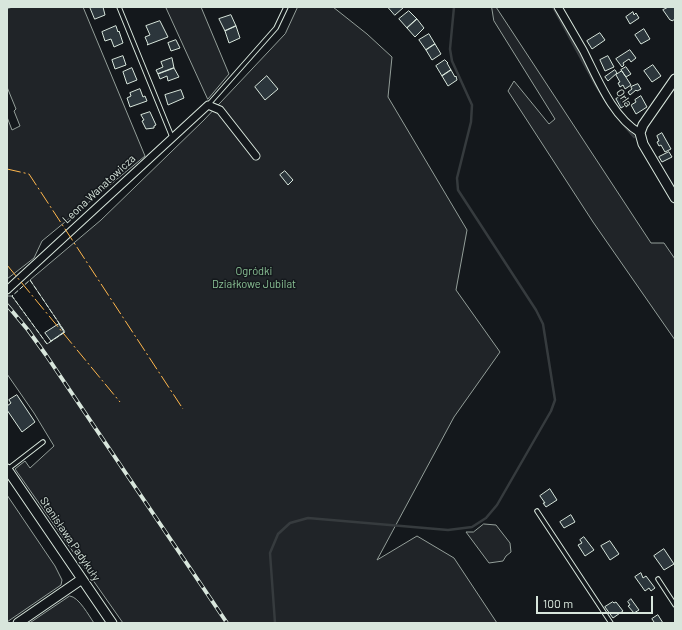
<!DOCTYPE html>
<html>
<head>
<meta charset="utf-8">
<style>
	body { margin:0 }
	#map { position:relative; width:682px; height:630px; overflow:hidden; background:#14181c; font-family:Barlow,sans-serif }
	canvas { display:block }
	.frame { position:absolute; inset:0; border:8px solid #d8e6dc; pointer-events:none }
	.scale { position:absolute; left:536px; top:596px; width:117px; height:18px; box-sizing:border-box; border:2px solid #d8e6dc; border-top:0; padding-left:5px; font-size:12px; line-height:14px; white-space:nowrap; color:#d8e6dc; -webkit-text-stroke:3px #14181c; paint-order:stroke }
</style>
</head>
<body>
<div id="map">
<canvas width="682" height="630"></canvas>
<div class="frame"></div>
<div class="scale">100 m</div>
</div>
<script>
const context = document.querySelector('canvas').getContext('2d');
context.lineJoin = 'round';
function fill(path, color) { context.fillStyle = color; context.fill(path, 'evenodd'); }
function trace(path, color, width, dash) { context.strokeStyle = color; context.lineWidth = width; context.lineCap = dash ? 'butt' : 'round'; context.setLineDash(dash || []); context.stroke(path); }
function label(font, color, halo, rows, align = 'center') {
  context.font = font + ' Barlow,sans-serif'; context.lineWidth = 3; context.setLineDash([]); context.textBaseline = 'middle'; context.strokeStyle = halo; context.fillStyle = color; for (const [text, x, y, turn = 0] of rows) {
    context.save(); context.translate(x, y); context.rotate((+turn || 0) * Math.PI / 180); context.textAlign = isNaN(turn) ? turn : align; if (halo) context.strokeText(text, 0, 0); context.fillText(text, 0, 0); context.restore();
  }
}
const green = new Path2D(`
	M13 7H83L145 156 42 241 34 258 7 279V117L12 130 20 126 14 111 16 109 7 87V9Z
	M166 7H201L229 74 208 99Z
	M298 7H333L367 34 392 57 388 97 467 230 456 290 500 352 454 417 377 560 417 536 454 558 497 623H123L15 469 25 461 30 468 54 446 34 413 7 374V296H12L47 344 65 332 30 280 101 220 204 120 285 34Z
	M492 7H496L651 243H664L675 259V340L593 222 508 91 514 81 549 124 555 119 494 21Z
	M7 495 55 566 62 580 61 585 7 622Z
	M484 524 496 525 510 543 511 552 506 556 503 561 489 563 466 532H473Z
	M70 596C79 597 89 616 94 623H30Z`);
fill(green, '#202428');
trace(green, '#939e99', 1);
trace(new Path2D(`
	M553 7 595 84 608 104
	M623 124 634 137
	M275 623 270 553 278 534 290 523 308 518 448 530 472 527 486 518 497 505 551 411 555 400 543 324 536 310 458 190 457 178 471 122 472 105 452 61 450 49 454 7`), '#363b3e', 2.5);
const building = new Path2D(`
	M90 7H103L105 15 95 19Z
	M388 7H404L395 15Z
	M669 7H675V17L674 18 675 19 672 21 671 20H670L663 10Z
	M409 11 417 19 407 28 399 19Z
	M633 12 634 15 636 13 639 18 630 24 626 17Z
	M231 15 236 26 225 31 219 19Z
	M417 19 424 28 415 37 407 28Z
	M160 21 168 37 147 45 148 44 145 37 150 35 146 26Z
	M116 26 118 32 119 31 123 43 114 47 111 39 105 41 102 32Z
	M236 26 240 38 229 43 225 31Z
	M644 29 650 39 641 44 635 35Z
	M600 33 605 40 592 49 587 41Z
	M429 34 435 44 426 50 419 40Z
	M176 40 180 48 171 51 168 43Z
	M435 44 441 54 432 60 426 50Z
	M630 50 636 58 631 62 629 59 623 63 624 65 622 67 616 59Z
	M123 56 126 65 115 69 112 60Z
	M608 56 614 67 605 71 600 60Z
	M172 58 174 68 158 74 156 70 163 67 161 62Z
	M445 60 448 63H447L451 70 442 76 436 66Z
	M653 65 661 76 652 82 644 71Z
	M626 67 631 74 626 77 621 70Z
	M132 68 137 80 127 84 123 72Z
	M174 68 179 77 168 81 167 76 160 79 158 74Z
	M451 70 455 77 456 76 457 80 448 86 442 76Z
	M615 70 617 73 608 81 605 77Z
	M622 71 631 85 625 89 623 85 620 87 618 83 620 82 616 75Z
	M267 76 278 89 265 100 255 87Z
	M638 84 641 89 637 91 636 90 630 95 628 92 632 89 631 87Z
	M140 89 143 97 145 96 147 101 130 107 127 98 131 96 130 93Z
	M181 90 184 98 168 105 165 95Z
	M621 96 626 105 621 108 616 99Z
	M641 96 647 107 636 114 631 105 636 102 635 100Z
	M150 112 156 125 154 126V128L146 129 142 121 144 120 141 115Z
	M662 133 671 149 665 152 661 145 659 146 657 142 659 141 657 136Z
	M669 152 672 157 662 162 659 157Z
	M285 171 293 180 288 185 280 175Z
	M59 324 64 332 51 341 45 333Z
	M17 395 35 422 22 432 7 410V406L11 403 9 400Z
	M550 489 557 500 546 507 543 503H545L540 496Z
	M571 515 575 522 564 528 560 522Z
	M584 537 594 550 585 556 578 545 582 543 580 540Z
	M610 541 619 554 610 560 601 546Z
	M664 549 674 564 664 570 654 556Z
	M641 573 643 578 646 576 655 588 651 591 649 588 645 591 635 577Z
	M631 599 639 610 634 613 628 606 630 605 628 602Z
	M613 602 614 603 616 602 623 611 613 618 605 607Z
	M658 615 663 623H652L654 622 652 619Z`);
fill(building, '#2c363c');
trace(building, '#d8e6dc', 1);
const service = new Path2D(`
	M119 7 172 137
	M208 105 276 28 286 7
	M8 469 43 442
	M537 511 611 623
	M658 579 675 605`);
const minor = new Path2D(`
	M558 7C566 21 575 36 583 50 597 77 612 117 640 133
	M7 290 208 105 220 110 256 156`);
const tertiary = new Path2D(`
	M675 79 643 125 640 133 643 144 675 198
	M7 469 112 623
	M18 623 82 579`);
trace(service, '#d8e6dc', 5.5);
trace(minor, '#d8e6dc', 9);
trace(tertiary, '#d8e6dc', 11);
trace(service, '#14181c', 3.5);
trace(minor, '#14181c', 7);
trace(tertiary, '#14181c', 9);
const rail = new Path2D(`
	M7 305 28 330 46 355 227 623`);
trace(rail, '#d8e6dc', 4);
trace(rail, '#14181c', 2.5, [8]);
trace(new Path2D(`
	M30 280 65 332 47 344 12 296Z`), '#d8e6dc', 1, [5, 2]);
trace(new Path2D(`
	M7 169 29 174 183 409
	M7 265 120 402`), '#ffb74d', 1, [14, 3, 2, 3]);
label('11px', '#d8e6dc', '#14181c', [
	["Orla",624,98,55],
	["Leona Wanatowicza",99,189,-43],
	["Stanisława Padykuły",70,539,56]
]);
label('11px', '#8ac095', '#14181c', [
	["Ogródki",254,271],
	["Działkowe Jubilat",254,284]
]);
</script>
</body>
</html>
